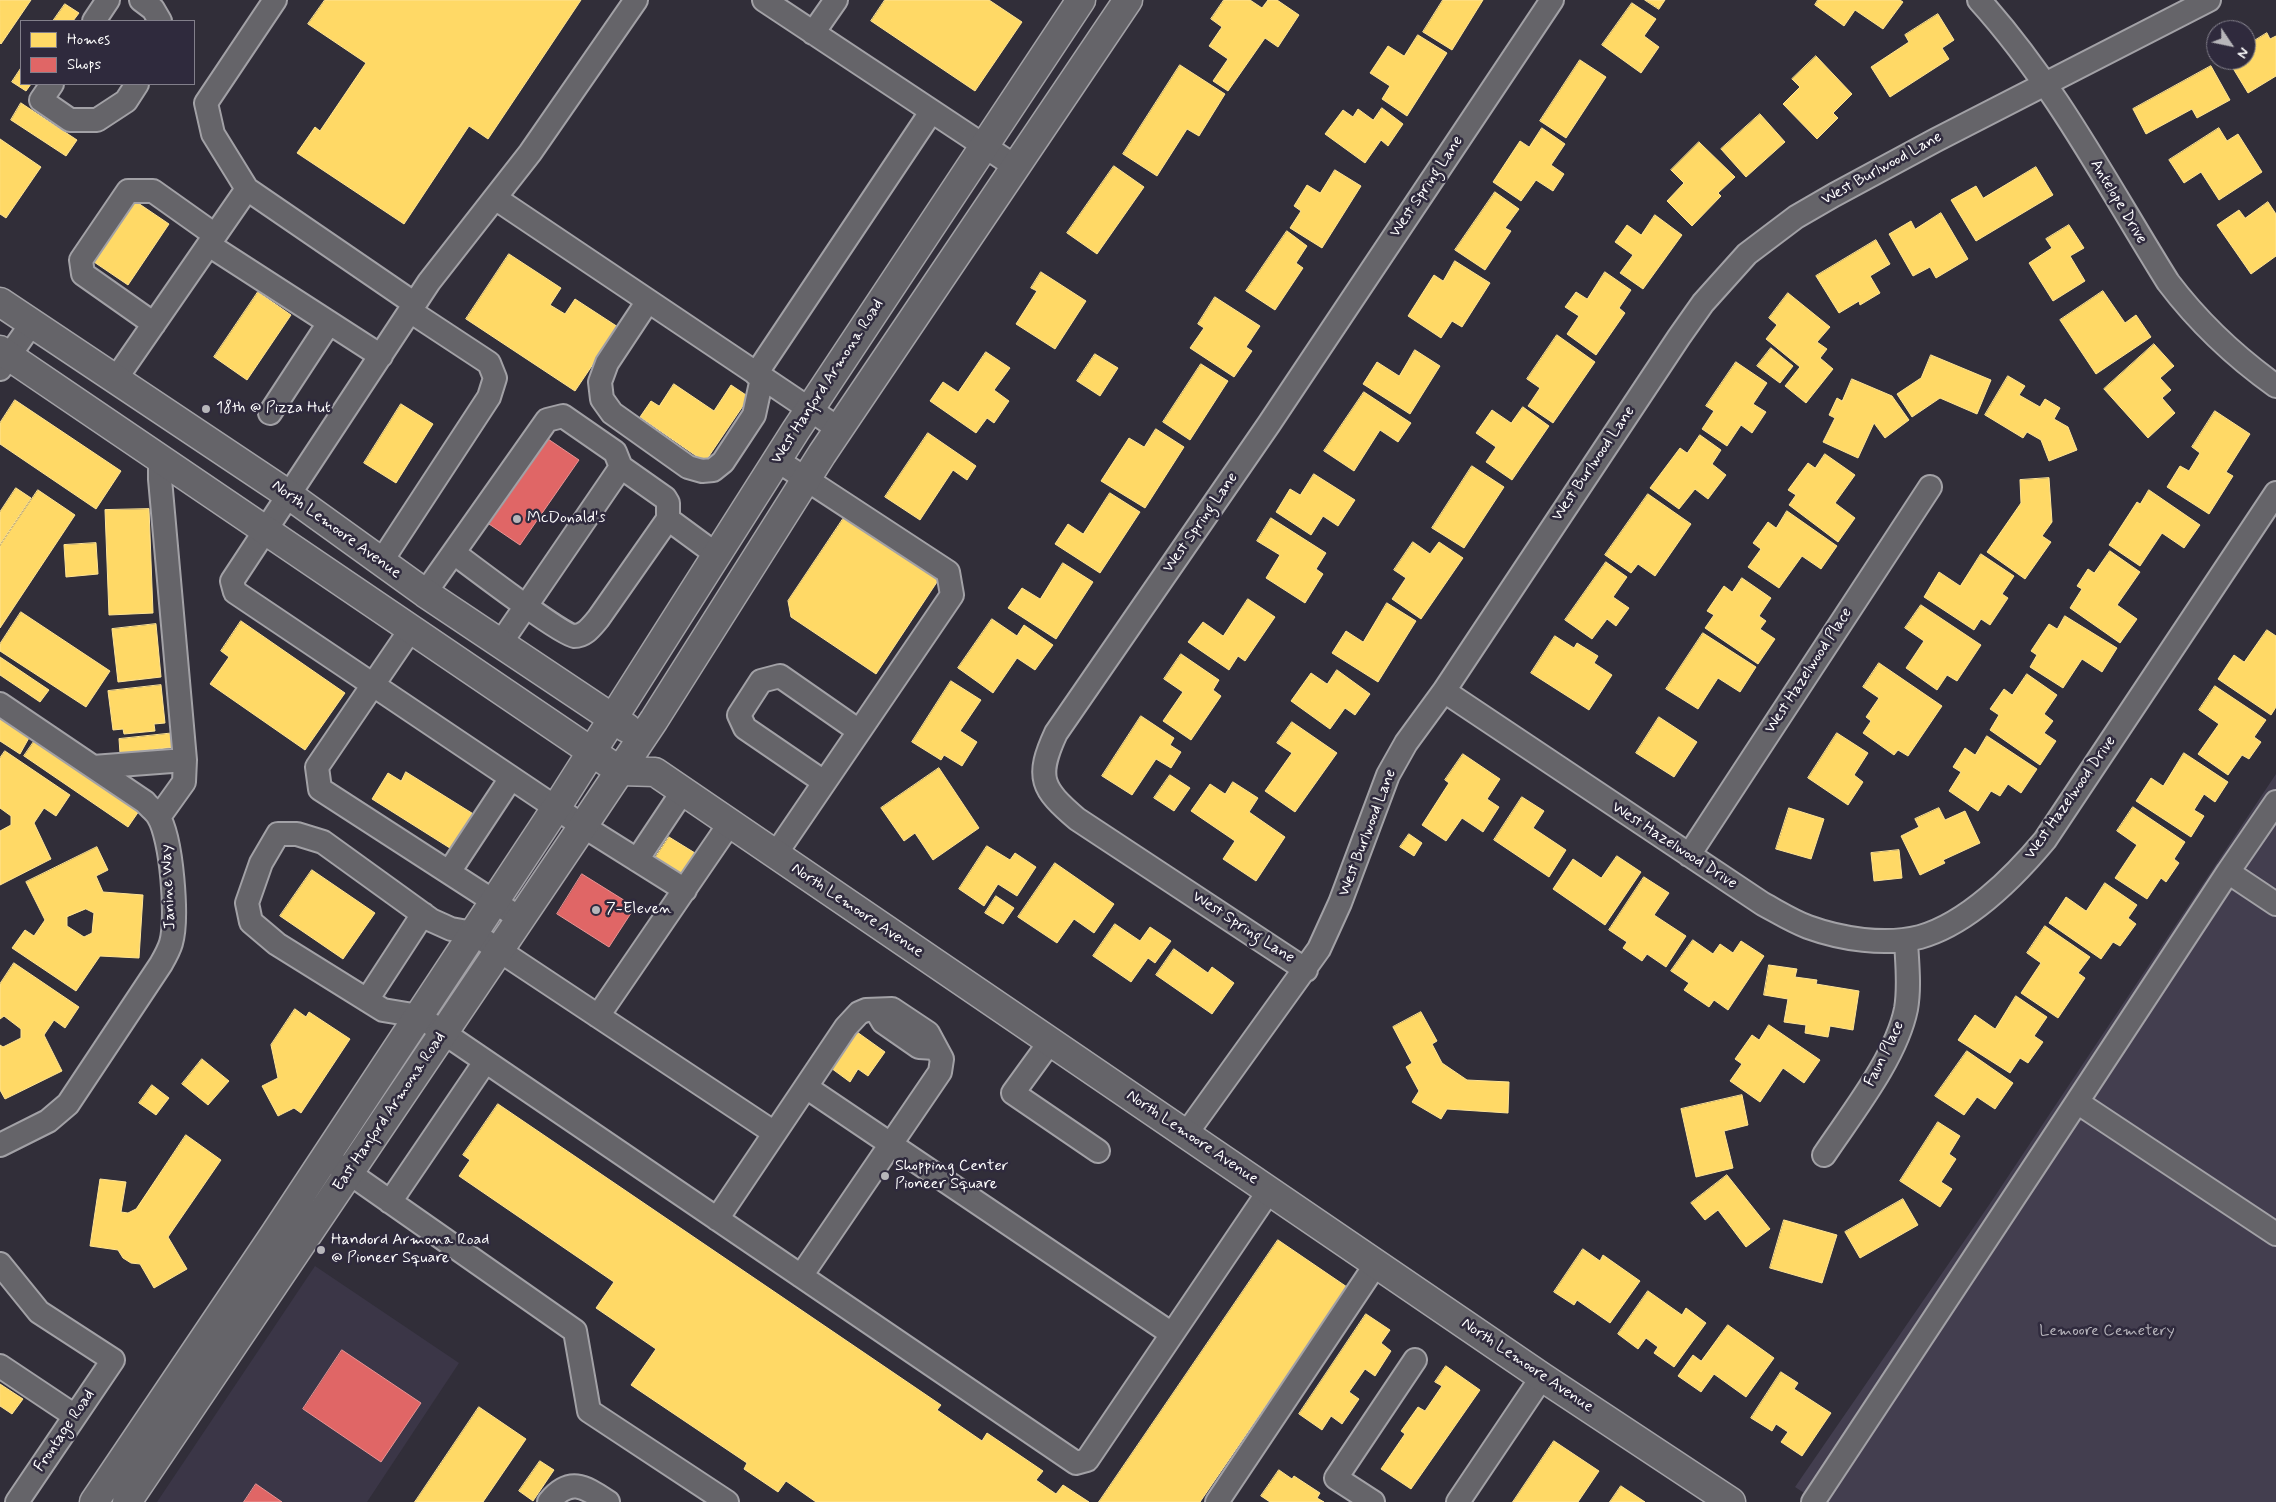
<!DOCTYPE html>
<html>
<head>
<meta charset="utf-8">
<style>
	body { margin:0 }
	#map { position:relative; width:2276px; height:1502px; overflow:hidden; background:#312e39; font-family:Mynerve,sans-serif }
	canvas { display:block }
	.legend { position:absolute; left:20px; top:20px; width:175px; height:65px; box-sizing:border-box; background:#2f2a3d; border:1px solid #827f8b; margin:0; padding:6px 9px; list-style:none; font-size:15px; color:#fff }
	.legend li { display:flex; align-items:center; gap:10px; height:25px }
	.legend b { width:25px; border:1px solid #827f8b }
	.north { position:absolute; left:2206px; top:20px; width:50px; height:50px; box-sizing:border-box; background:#2f2a3d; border:1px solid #827f8b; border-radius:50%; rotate:124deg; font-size:14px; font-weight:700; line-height:20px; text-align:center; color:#fff }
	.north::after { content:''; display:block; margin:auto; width:18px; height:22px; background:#b7b6ba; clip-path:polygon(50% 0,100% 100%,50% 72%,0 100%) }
</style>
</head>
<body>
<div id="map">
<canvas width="2276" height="1502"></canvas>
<ul class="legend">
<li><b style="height:14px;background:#ffd966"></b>Homes</li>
<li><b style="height:14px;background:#e06666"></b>Shops</li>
</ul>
<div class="north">N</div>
</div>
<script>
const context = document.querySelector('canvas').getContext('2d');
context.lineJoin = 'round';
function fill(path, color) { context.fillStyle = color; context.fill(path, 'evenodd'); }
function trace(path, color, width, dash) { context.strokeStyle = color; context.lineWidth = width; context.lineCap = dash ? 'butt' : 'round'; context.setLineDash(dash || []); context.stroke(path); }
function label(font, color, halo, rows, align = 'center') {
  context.font = font + ' Mynerve,sans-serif'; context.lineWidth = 5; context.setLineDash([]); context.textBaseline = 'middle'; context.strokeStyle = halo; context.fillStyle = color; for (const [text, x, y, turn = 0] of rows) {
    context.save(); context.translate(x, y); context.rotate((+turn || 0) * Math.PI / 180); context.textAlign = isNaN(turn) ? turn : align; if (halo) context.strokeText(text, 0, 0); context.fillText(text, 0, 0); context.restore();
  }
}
fill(new Path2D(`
	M315 1266 459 1363 367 1502H157Z`), '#3b3647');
fill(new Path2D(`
	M2276 774V1502H1818L1795 1487 1989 1205Z`), '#433e4f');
const homes = new Path2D(`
	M0 0H31L1 44 0 43Z
	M325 0H581L488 139 469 126 404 224 297 153 315 127 320 131 366 63 308 24Z
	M885 0H989L1022 22 975 91 871 21Z
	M1224 0H1250L1262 8 1268 0H1277L1299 15 1278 47 1265 38 1228 91 1213 81 1228 59 1209 46 1222 27 1211 19Z
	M1443 0H1483L1452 50 1423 32Z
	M1645 0H1665L1659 9Z
	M1818 0H1900L1903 2 1883 29 1855 10 1844 26 1815 5Z
	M1632 3 1656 19 1644 36 1659 47 1641 73 1602 45Z
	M65 4 79 13 73 21H53Z
	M1938 14 1954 40 1942 48 1949 59 1890 97 1871 67 1909 42 1905 35Z
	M2267 33 2270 39 2276 36V76L2248 93 2228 60H2246V46Z
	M1418 35 1447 53 1407 116 1382 99 1390 86 1370 73 1388 46 1404 56Z
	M1816 56 1852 94 1833 113 1838 118 1817 139 1783 104 1800 87 1792 79Z
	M1580 60 1606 77 1566 138 1540 121Z
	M1180 65 1225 94 1199 136 1187 129 1157 176 1123 154Z
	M2211 66 2230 100 2197 118 2192 109 2146 134 2133 109Z
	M21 68V84H31L26 91 12 82Z
	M21 103 77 140 66 156 11 120Z
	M1382 108 1403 124 1388 146 1381 140 1365 163 1325 134 1343 110 1353 117 1358 109 1373 120Z
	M1760 114 1785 142 1746 177 1721 149Z
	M1542 128 1565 144 1551 165 1564 174 1553 191 1536 180 1521 201 1493 182 1520 141 1529 147Z
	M2219 128 2227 141 2238 134 2262 172 2219 200 2201 172 2184 183 2169 160Z
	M0 139 41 167 6 218 0 214Z
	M1699 142 1735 177 1718 193 1721 196 1692 226 1667 201 1684 183 1671 170Z
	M1114 166 1144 187 1097 254 1067 233Z
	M2036 167 2053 195 1976 241 1951 200 1976 186 1983 198Z
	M1335 170 1361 186 1322 248 1290 228 1301 211 1294 206 1307 185 1320 193Z
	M1495 192 1519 209 1505 228 1511 231 1485 270 1455 250Z
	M135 201 169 224 128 285 94 262Z
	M2268 202 2276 214V256L2251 274 2217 225 2239 210 2245 218Z
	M1941 213 1968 259 1936 278 1930 267 1913 276 1889 234 1911 221 1915 229Z
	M1655 215 1682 235 1643 289 1620 273 1633 255 1615 242 1627 225 1641 235Z
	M2069 225 2084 248 2070 256 2085 281 2053 301 2029 263 2052 248 2046 239Z
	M1287 231 1307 246 1296 263 1303 268 1275 310 1246 291Z
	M1876 240 1890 264 1870 276 1880 293 1860 305 1859 301 1839 313 1816 276Z
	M509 254 561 288 550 305 565 314 575 299 618 327 575 391 466 319Z
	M1455 261 1490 283 1462 327 1452 321 1441 338 1408 316 1434 275 1443 281Z
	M1041 272 1086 301 1055 349 1016 324 1037 291 1031 288Z
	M1605 272 1631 290 1619 308 1625 313 1596 355 1567 334 1579 316 1565 307 1576 292 1587 299Z
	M2103 291 2125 323 2136 315 2151 337 2096 374 2060 320Z
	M258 292 291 315 247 380 214 357Z
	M1788 293 1830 327 1817 342 1827 349 1820 358 1833 369 1806 403 1785 386 1800 367 1766 339 1777 325 1769 318Z
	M1215 297 1260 326 1246 347 1252 351 1234 377 1190 348 1204 328 1198 324Z
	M1557 335 1595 362 1553 423 1528 406 1540 388 1527 379Z
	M2154 344 2174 366 2160 378 2171 390 2162 398 2175 413 2148 438 2104 389Z
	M1771 348 1793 366 1780 383 1757 366Z
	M1415 350 1440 366 1410 414 1363 384 1377 362 1399 376Z
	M986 352 1010 368 994 390 1009 401 994 423 987 418 976 433 930 401 943 382 958 392Z
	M1095 354 1118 368 1100 396 1077 381Z
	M1931 355 1991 380 1977 414 1940 398 1912 417 1897 394 1921 378Z
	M1736 362 1767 383 1753 404 1766 412 1752 433 1741 425 1727 446 1702 429 1714 411 1706 406Z
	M1201 364 1228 381 1190 440 1163 422Z
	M2008 376 2025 386 2019 395 2040 407 2045 399 2060 408 2054 419 2068 427 2077 450 2049 461 2041 440 2027 432 2023 438 1985 415Z
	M1852 379 1892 396 1909 420 1885 438 1874 423 1858 458 1823 442 1835 418 1829 415 1837 398 1842 401Z
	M674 384 714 411 731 385 749 397 705 462 640 417 651 401 659 406Z
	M1364 392 1411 423 1398 442 1380 430 1354 471 1324 451Z
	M15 400 121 471 96 509 0 444V423Z
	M401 404 433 424 396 483 364 463Z
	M1523 407 1549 426 1512 480 1486 462 1496 447 1476 433 1492 410 1511 423Z
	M2215 411 2250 434 2226 472 2233 476 2209 514 2167 487 2180 466 2189 471 2200 453 2192 447Z
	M1156 429 1184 447 1145 508 1101 481 1129 438 1144 447Z
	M928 433 976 466 967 480 953 470 920 520 885 497Z
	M1700 435 1721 450 1712 464 1726 475 1708 499 1695 489 1679 509 1650 488 1680 448 1687 453Z
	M1825 454 1855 475 1835 503 1855 518 1838 542 1789 505 1796 495 1788 490 1808 463 1815 468Z
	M1472 466 1504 487 1464 548 1432 528Z
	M1314 474 1355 500 1338 526 1323 516 1311 535 1276 512 1290 489 1300 495Z
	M2049 478 2052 522 2042 536 2051 542 2025 579 1987 552 2021 503 2020 480Z
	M16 488 31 498 0 544V512Z
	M38 490 75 515 0 628V546Z
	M2149 490 2200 525 2184 548 2162 533 2140 566 2109 545 2137 502 2140 504Z
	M1110 493 1140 512 1100 573 1055 544 1068 524 1083 534Z
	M1648 494 1691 524 1655 576 1638 564 1631 573 1605 555Z
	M149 509 153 613 109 615 105 510Z
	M1787 511 1837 546 1821 569 1802 556 1779 588 1748 567 1761 549 1753 543 1768 522 1776 528Z
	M845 516 939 579 876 674 791 617 788 601Z
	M1271 518 1326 553 1316 569 1323 574 1305 603 1266 578 1280 555 1257 541Z
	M1413 542 1430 554 1439 542 1463 558 1421 619 1392 599 1406 578 1394 570Z
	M96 543 98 574 66 577 64 545Z
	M2110 551 2140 572 2117 605 2137 619 2120 643 2070 608 2082 589 2077 586 2088 569 2094 573Z
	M1981 554 2014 576 2002 594 2008 598 1990 625 1981 619 1974 630 1924 597 1939 572 1960 586Z
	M1606 562 1627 577 1613 597 1629 608 1616 626 1607 619 1592 639 1565 620Z
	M1063 563 1093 582 1056 639 1008 608 1022 588 1040 599Z
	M1742 578 1771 598 1759 616 1766 621 1760 629 1775 639 1758 664 1705 628 1714 615 1707 611 1724 586 1732 592Z
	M1248 599 1275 617 1245 661 1238 656 1229 670 1188 642 1203 622 1223 636Z
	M1387 603 1416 621 1378 682 1332 653 1346 631 1363 642Z
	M1921 605 1981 645 1957 681 1947 675 1937 690 1906 668 1924 641 1905 628Z
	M21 612 110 671 86 707 0 651V644Z
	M2065 616 2117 648 2102 672 2082 659 2063 688 2030 667 2037 655 2031 651 2049 624 2057 629Z
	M992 619 1017 636 1024 625 1053 645 1035 670 1017 658 993 693 958 668Z
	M241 621 345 693 305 750 210 684 229 657 221 651Z
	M156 624 161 677 118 682 112 629Z
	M2267 630 2276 636V707L2271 715 2218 679 2234 655 2244 662Z
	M1703 633 1756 667 1740 692 1718 678 1698 709 1666 689Z
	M1555 636 1574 648 1577 643 1598 656 1594 663 1612 675 1589 710 1531 673Z
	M1181 654 1219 680 1213 690 1221 696 1191 740 1163 721 1183 692 1164 679Z
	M0 657 49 690 40 702 0 675Z
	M1879 663 1942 706 1908 756 1898 750 1894 755 1863 733 1871 721 1866 717 1879 698 1863 687Z
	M1337 670 1370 694 1355 715 1345 708 1330 729 1291 701 1311 673 1327 684Z
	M2027 674 2057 695 2044 714 2053 721 2044 733 2056 741 2040 765 1990 730 1999 715 1990 709 2004 689 2012 695Z
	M951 681 981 700 960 731 977 742 962 766 944 755 941 760 912 742Z
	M161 685 165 723 154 724 155 731 124 734 123 729 113 730 108 691Z
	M2215 686 2266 720 2254 737 2261 742 2249 759 2242 755 2228 775 2198 754 2219 724 2199 710Z
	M1141 716 1174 738 1170 745 1181 752 1171 768 1156 759 1132 795 1102 776Z
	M0 717 30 736 20 754 0 741Z
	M1659 717 1697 742 1674 777 1636 753Z
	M1292 722 1337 753 1295 812 1265 791 1292 753 1277 743Z
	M175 733 176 747 120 753 119 739Z
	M1837 733 1868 753 1854 775 1863 782 1848 805 1808 778Z
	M1987 736 2037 769 2021 793 2008 784 2000 796 1991 791 1978 811 1949 791 1961 772 1953 767 1965 748 1975 755Z
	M35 740 139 811 128 827 24 756Z
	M5 751 70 795 56 816 44 808 34 823 51 859 0 885V831L11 825V816L0 808V758Z
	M2184 753 2228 782 2215 802 2204 794 2194 810 2204 816 2191 837 2136 801 2151 778 2163 786Z
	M1463 754 1500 779 1487 799 1499 807 1483 832 1462 818 1446 841 1422 825 1449 783 1445 780Z
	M939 768 979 828 933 860 915 833 904 841 881 808Z
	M406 772 475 815 453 850 372 799 388 773 401 781Z
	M1170 775 1190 788 1174 811 1154 798Z
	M1233 782 1258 798 1249 812 1285 837 1256 881 1223 859 1235 841 1191 811 1210 784 1225 794Z
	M1522 797 1544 811 1533 828 1566 850 1549 877 1494 840Z
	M2133 807 2185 842 2174 859 2179 863 2166 882 2161 878 2147 899 2115 878 2137 845 2117 831Z
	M1789 808 1824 819 1811 859 1776 849Z
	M1939 808 1945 820 1965 811 1980 843 1943 860 1945 863 1920 875 1901 836 1919 827 1915 819Z
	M1409 834 1422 843 1414 856 1400 847Z
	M669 837 695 853 681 875 655 858Z
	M987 846 1010 860 1015 853 1036 867 1017 896 998 884 984 906 959 889Z
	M97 847 108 870 96 876 103 892 143 895 139 958 100 956 76 991 12 948 25 930 34 936 45 920 26 882ZM86 909 94 913 92 933 84 937 67 926V917Z
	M1899 850 1902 878 1874 881 1871 853Z
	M1617 856 1641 872 1605 925 1553 889 1573 859 1601 878Z
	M1055 863 1114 904 1094 933 1074 919 1057 943 1018 917Z
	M312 870 375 913 343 959 280 916Z
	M1644 877 1669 893 1654 915 1686 936 1666 967 1647 954 1642 961 1623 948 1627 942 1609 930Z
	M2105 883 2137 905 2128 918 2136 924 2120 946 2113 942 2101 959 2049 923 2066 897 2086 911Z
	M996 896 1014 908 1003 924 985 913Z
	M1115 924 1140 941 1150 927 1171 941 1155 963 1148 958 1131 982 1093 956Z
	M2045 926 2090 957 2078 973 2085 978 2058 1018 2021 993 2041 963 2027 953Z
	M1693 940 1713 954 1720 944 1733 953 1741 941 1764 956 1728 1010 1714 1000 1709 1007 1684 990 1689 983 1671 971Z
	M1174 949 1208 973 1212 967 1234 983 1212 1014 1156 975Z
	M14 963 79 1007 65 1028 54 1020 44 1035 62 1071 5 1099 0 1090V1045L3 1047 21 1038V1029L4 1016 0 1019V984Z
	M1769 965 1797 969 1795 977 1817 980 1816 984 1859 991 1853 1030 1830 1026 1828 1037 1805 1033 1806 1025 1784 1022 1788 999 1764 995Z
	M2016 996 2047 1017 2034 1036 2043 1042 2028 1063 2020 1058 2010 1073 1958 1040 1975 1015 1995 1029Z
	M295 1009 306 1017 309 1012 350 1039 301 1113 294 1108 278 1116 262 1086 278 1078 271 1045Z
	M1421 1012 1437 1041 1432 1044 1442 1063 1467 1080 1509 1082 1508 1113 1447 1109 1441 1119 1412 1102 1419 1091 1406 1067 1412 1063 1393 1027Z
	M1769 1025 1820 1060 1804 1083 1783 1068 1760 1102 1730 1081 1742 1064 1735 1059 1752 1035 1759 1040Z
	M857 1032 885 1052 868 1076 858 1069 850 1082 831 1068Z
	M1967 1051 2013 1083 1995 1109 1977 1097 1964 1115 1935 1096Z
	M202 1059 229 1081 208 1105 182 1084Z
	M152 1085 169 1098 156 1115 139 1103Z
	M1742 1095 1748 1125 1724 1131 1733 1168 1696 1177 1681 1109Z
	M498 1104 941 1405 937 1410 982 1441 987 1433 1043 1471 1036 1480 1056 1494 1063 1485 1089 1502H816L786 1481 778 1492 744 1469 747 1463 631 1385 656 1349 596 1308 614 1282 459 1176 470 1160 463 1155Z
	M1938 1122 1960 1136 1949 1154 1956 1159 1941 1182 1952 1189 1940 1207 1900 1181Z
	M186 1135 221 1160 168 1237 187 1269 154 1288 140 1264 131 1263 123 1258 118 1250 90 1246 100 1179 126 1182 121 1212 128 1213 136 1209Z
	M1727 1175 1770 1229 1746 1247 1718 1210 1705 1220 1691 1203Z
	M1903 1199 1918 1225 1860 1258 1845 1232Z
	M1784 1220 1837 1235 1822 1283 1770 1268Z
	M1278 1240 1347 1287 1200 1502H1099Z
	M1583 1249 1600 1261 1603 1255 1640 1281 1610 1323 1577 1300 1574 1305 1554 1292Z
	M1648 1291 1682 1315 1686 1308 1706 1323 1674 1367 1654 1353 1658 1347 1646 1338 1638 1349 1618 1334Z
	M1366 1314 1390 1330 1381 1343 1391 1351 1375 1376 1365 1369 1349 1392 1359 1399 1342 1424 1331 1416 1322 1430 1299 1414Z
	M1728 1325 1774 1358 1746 1397 1714 1374 1701 1392 1678 1376 1693 1355 1701 1361Z
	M1446 1366 1480 1390 1411 1489 1381 1469 1405 1434 1401 1431 1418 1407 1425 1411 1442 1386 1435 1382Z
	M1781 1372 1798 1383 1794 1389 1831 1413 1802 1456 1781 1442 1788 1432 1776 1424 1772 1431 1751 1418Z
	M0 1384 23 1399 12 1414 0 1406Z
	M479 1407 526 1439 483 1502H415Z
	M1554 1441 1599 1471 1578 1502H1513Z
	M540 1461 554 1470 533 1501 519 1491Z
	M1279 1470 1292 1479 1294 1476 1320 1493 1317 1498 1324 1502H1270L1261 1496Z
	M1621 1486 1645 1502H1610Z`);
fill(homes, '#ffd966');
trace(homes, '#ffe494', 1);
const shops = new Path2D(`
	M548 439 579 460 520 545 489 524Z
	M582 874 635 907 609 947 557 914Z
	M342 1350 421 1403 381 1462 303 1409Z
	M256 1484 282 1502H244Z`);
fill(shops, '#e06666');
trace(shops, '#e99494', 1);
const minor = new Path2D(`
	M141 0 153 9 160 21
	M636 0 530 153 429 282 232 581 235 592 583 826 685 890
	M764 0 1016 167
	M1979 0C2055 84 2108 186 2168 282 2199 323 2234 356 2276 386
	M94 21 108 0
	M813 33 836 0
	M52 84 41 100 70 120H97L126 101 137 84
	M247 189 415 304
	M495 198 839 429
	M209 245 381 356
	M648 301 607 363 600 382 602 399 612 413 688 467 702 471 713 470 723 462 754 415 762 378
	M154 324 83 274 81 260 128 191H153L215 235
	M0 369 32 323
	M756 374 931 112
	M115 380 247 189 213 134 206 103 275 0
	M270 413 329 323
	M668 519 717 555
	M454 553C470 565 562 635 574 636 585 636 591 627 598 619L668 519V503L665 498 621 467 500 644
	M381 562 489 397 495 378 489 363 410 311
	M425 593 547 420 563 416 615 452 621 467
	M411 629 317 767 320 789 521 919
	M1444 691 1763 904C1778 912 1792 921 1808 927 1841 939 1885 946 1920 937 1967 924 2014 877 2045 840L2276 493
	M0 704 145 802C149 807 155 811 158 816 172 838 178 919 171 943 169 950 165 957 161 964L68 1104 48 1121 0 1145
	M93 767 185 760
	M824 782 745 728 739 715 761 681 780 676 859 731
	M159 817 184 782 185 760 160 479V459
	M775 855 952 595 948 572 777 460
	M1689 855 1930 487
	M637 860 683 791
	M449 872 511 778
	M2228 872 2276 802
	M1306 970 1077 819C1042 789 1035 778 1056 733L1269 424 1552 0
	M367 1000 423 914
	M876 1010 883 1022 919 1047 935 1048
	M598 1016 730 823
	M1050 1042 1013 1093 1098 1151
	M806 1087 1172 1334
	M2077 1102 2228 872 2276 904
	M773 1132 473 933 451 929 431 920 323 842 297 834H278L261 863 247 903 251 922 277 944 383 1010 419 1016 1076 1463 1087 1460 1269 1191
	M1186 1134 1319 949 1340 903 1388 775 1406 743 1444 691 1679 337 1703 303 1747 254 1796 217 1834 195 1936 140 2209 0
	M1824 1155C1852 1113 1896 1058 1906 1009 1910 986 1907 963 1906 940
	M335 1163 575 1331 589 1411 727 1502
	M390 1202 485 1062
	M717 1219 846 1027 859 1013 866 1010 892 1009 928 1033 942 1059 940 1072 801 1276
	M0 1264 39 1312 113 1360 17 1502
	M0 1366 75 1416
	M549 1502C570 1476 585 1487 608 1502
	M1217 1502 1376 1264
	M1373 1502 1336 1478 1415 1360
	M1458 1502 1542 1377
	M1813 1502 2077 1102 2276 1234`);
const major = new Path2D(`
	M0 302 289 495 425 593 627 728
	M0 350 620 771 655 772 1542 1377 1731 1502
	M94 1502 274 1235 556 808 796 430 1081 0
	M127 1502 583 826 654 720 822 454 1128 0`);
trace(minor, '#a2a1a6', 26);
trace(major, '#a2a1a6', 31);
trace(minor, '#656469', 22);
trace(major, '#656469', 28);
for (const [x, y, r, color] of [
	[206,409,5,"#b7b6ba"],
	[517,519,5,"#b7b6ba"],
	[596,910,5,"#b7b6ba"],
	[885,1176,5,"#b7b6ba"],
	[321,1250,5,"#b7b6ba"]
]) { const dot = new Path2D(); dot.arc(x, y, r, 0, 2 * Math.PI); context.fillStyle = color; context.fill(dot); trace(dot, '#2f2a3d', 2); }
label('16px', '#fff', '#2f2a3d', [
	["West Burlwood Lane",1882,169,-29],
	["West Spring Lane",1427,187,-56],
	["Antelope Drive",2118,202,59],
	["West Hanford Armona Road",828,382,-57],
	["West Burlwood Lane",1594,464,-56],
	["West Spring Lane",1201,523,-55],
	["North Lemoore Avenue",336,530,36],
	["West Hazelwood Place",1809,671,-57],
	["West Hazelwood Drive",2071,798,-55],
	["West Burlwood Lane",1368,833,-69],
	["West Hazelwood Drive",1674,846,33],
	["Janine Way",169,887,-93],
	["North Lemoore Avenue",857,911,34],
	["West Spring Lane",1243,928,33],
	["Faun Place",1885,1054,-64],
	["East Hanford Armona Road",390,1112,-56],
	["North Lemoore Avenue",1192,1138,34],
	["North Lemoore Avenue",1527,1366,34],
	["Frontage Road",65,1431,-56]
]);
label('16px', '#fff', '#2f2a3d', [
	["18th @ Pizza Hut",216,409],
	["McDonald's",527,519],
	["7-Eleven",606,910],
	["Shopping Center",895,1167],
	["Pioneer Square",895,1185],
	["Handord Armona Road",331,1241],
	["@ Pioneer Square",331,1259]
], 'left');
label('16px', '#b5b3ba', '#2f2a3d', [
	["Lemoore Cemetery",2107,1332]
]);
</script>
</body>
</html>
